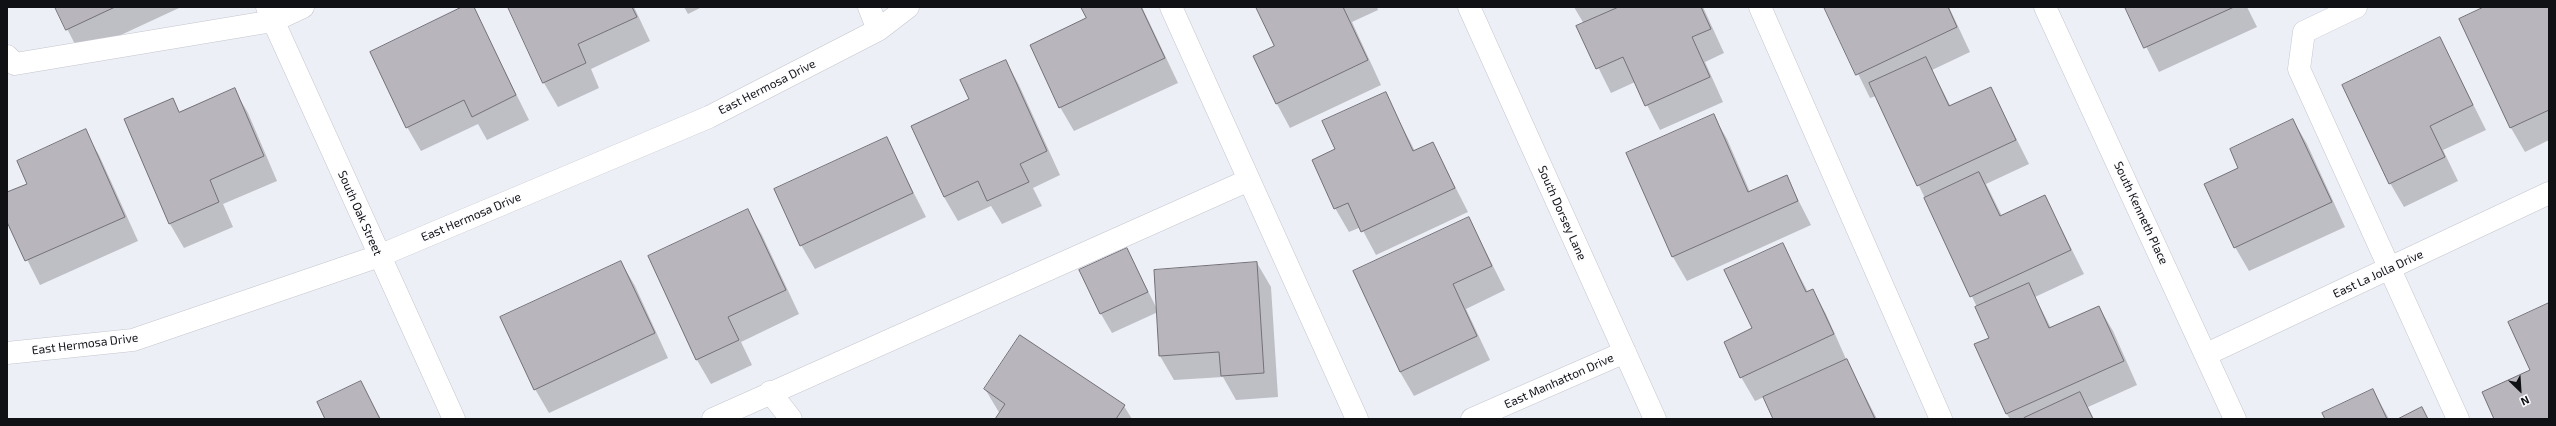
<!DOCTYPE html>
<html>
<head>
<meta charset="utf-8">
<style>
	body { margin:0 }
	#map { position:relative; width:2556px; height:426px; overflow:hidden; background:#edeff7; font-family:"Exo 2",sans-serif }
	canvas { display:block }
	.frame { position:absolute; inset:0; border:8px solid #101114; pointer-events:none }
	.north { position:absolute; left:2500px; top:370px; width:40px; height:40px; -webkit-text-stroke:3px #fcfcfe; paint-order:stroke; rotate:155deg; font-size:11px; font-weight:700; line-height:16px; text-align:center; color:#101114 }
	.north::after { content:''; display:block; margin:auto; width:14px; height:18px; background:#101114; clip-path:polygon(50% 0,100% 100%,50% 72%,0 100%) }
</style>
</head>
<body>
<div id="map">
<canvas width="2556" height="426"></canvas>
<div class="frame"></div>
<div class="north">N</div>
</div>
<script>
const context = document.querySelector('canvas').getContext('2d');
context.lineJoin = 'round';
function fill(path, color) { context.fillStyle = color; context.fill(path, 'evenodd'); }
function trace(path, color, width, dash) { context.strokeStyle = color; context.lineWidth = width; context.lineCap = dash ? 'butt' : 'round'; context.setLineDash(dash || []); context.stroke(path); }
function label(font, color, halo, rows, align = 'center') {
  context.font = font + ' "Exo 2",sans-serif'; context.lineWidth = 3; context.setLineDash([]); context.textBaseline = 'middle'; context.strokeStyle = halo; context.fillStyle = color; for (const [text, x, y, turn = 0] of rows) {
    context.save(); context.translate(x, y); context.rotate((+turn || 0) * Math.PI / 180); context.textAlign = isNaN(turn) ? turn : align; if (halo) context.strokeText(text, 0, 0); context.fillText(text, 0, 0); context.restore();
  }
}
fill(new Path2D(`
	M56 7H178L179 8 80 54Z
	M464 7H473L529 120 487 140 478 124 421 151 407 127Z
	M509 7H634L650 41 591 69 599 88 558 107 544 83Z
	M684 7H702L688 14Z
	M1082 7H1142L1178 83 1074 131 1060 107 1087 19Z
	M1257 7H1377L1378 10 1352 22 1381 85 1290 128 1277 104 1276 46Z
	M1574 7H1703L1724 53 1705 62 1723 102 1660 130 1635 82 1611 93 1578 27 1584 24Z
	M1825 7H1949L1970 52 1932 70 1951 107 1991 88 2029 164 1986 184 2002 216 2045 196 2084 274 2035 297 2051 328 2099 307 2113 331 2137 385 2088 407 2094 419H2010L2006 413 1990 338 1977 307 1876 96 1870 98Z
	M2126 7H2247L2257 27 2159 72Z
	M2487 7H2549V140L2525 152 2511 128 2460 19Z
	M2440 38 2486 130 2443 150 2458 181 2404 207 2390 183Z
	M1006 61 1019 85 1060 175 1033 188 1042 206 1002 224 991 206 958 221 944 197 970 100Z
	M234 89 248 113 277 181 223 204 233 227 184 248 170 224 125 120 172 99 180 113Z
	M1385 94 1415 151 1433 143 1468 212 1376 255 1361 227 1349 232 1335 208Z
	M1713 115 1727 139 1750 192 1786 176 1811 225 1687 281 1673 257Z
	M2293 120 2307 144 2345 227 2249 271 2235 247 2240 168Z
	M85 131 99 155 138 241 40 285 7 220V193L28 184Z
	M886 138 926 217 815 269 801 245Z
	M748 211 762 235 799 314 741 342 752 365 711 384 697 360 649 257Z
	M1469 218 1505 290 1466 309 1490 360 1414 396 1400 372Z
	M1782 244 1808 292 1813 290 1826 314 1846 359 1877 419H1774L1764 397 1755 401 1741 377 1753 329Z
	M1127 249 1157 309 1257 263 1271 287 1278 397 1236 400 1223 377 1174 380 1160 356 1158 312 1112 333 1101 314Z
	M621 262 635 286 668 358 549 413 535 389Z
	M360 382 381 419H327Z
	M985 389 1124 406 1132 419H996L1000 414Z
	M2373 390 2389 419H2326Z`), '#0003');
const building = new Path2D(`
	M55 7H115L66 30Z
	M462 7H474L516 95 472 117 464 100 406 128 370 52Z
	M508 7H632L637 17 578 44 586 63 543 83Z
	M1081 7H1141L1165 58 1059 108 1030 45 1086 18Z
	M1256 7H1343L1368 60 1276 104 1253 56 1274 46Z
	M1619 7H1701L1711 29 1692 37 1710 77 1645 106 1623 57 1596 69 1576 26Z
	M1824 7H1948L1957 27 1856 75Z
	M2125 7H2234L2144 48Z
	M2484 7H2549V110L2510 128 2459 19Z
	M2440 37 2473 105 2430 126 2445 157 2389 184 2342 85Z
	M1926 57 1949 106 1991 87 2016 140 1917 186 1869 83Z
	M1006 60 1047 151 1020 164 1029 182 987 201 978 181 944 197 911 126 969 99 960 80Z
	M235 88 264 156 210 180 219 202 169 224 124 119 173 98 179 112Z
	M1386 92 1413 151 1433 142 1455 188 1361 232 1348 203 1334 209 1312 160 1335 149 1322 121Z
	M1714 114 1748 192 1787 175 1798 201 1672 257 1626 153Z
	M2293 119 2332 202 2234 248 2204 184 2238 168 2230 149Z
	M86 129 125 217 25 261 7 222V192L27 184 17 161Z
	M887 137 913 193 800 246 774 189Z
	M1979 172 2000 216 2045 195 2071 250 1970 297 1924 198Z
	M748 209 786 290 728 317 739 340 696 360 648 256Z
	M1469 217 1492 266 1453 284 1477 336 1400 372 1353 271Z
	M1783 243 1806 292 1813 289 1834 334 1740 378 1724 342 1752 328 1724 270Z
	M1127 248 1148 292 1100 314 1079 270Z
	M621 261 655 333 534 390 500 317Z
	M1257 262 1264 373 1221 376 1219 352 1159 356 1154 270Z
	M2029 283 2049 328 2099 306 2124 361 2006 414 1974 344 1989 338 1975 307Z
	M2549 303V419H2494L2482 392 2530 370 2508 322Z
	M1020 335 1125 405 1116 419H995L1005 404 984 389Z
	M1847 359 1875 419H1773L1763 397Z
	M361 381 380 419H325L317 402Z
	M2373 389 2387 419H2325L2322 413Z
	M2080 392 2093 419H2024V418Z
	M2422 407 2428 419H2398Z`);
fill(building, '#b9b5bd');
trace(building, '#737077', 1);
const minor = new Path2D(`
	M267 7 454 419
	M869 7 878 30
	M1171 7 1357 419
	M1469 7 1655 419
	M1760 7 1941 419
	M2045 7 2235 419
	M2356 7 2304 32 2299 69 2458 419
	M7 56 15 64 273 21 303 7
	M7 353 133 340 379 256 709 117 878 30 908 7
	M2207 354 2549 193
	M770 392 791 419
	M713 419 1249 180
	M1472 419 1625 352`);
trace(minor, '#c4c6ce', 23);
trace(minor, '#fff', 22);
label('12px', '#101114', '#fcfcfe', [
	["East Hermosa Drive",767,87,-27],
	["South Oak Street",360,213,66],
	["South Dorsey Lane",1562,213,66],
	["South Kenneth Place",2141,213,65],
	["East Hermosa Drive",471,217,-23],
	["East La Jolla Drive",2378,274,-25],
	["East Hermosa Drive",85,344,-7],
	["East Manhatton Drive",1559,381,-24]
]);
</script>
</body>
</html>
